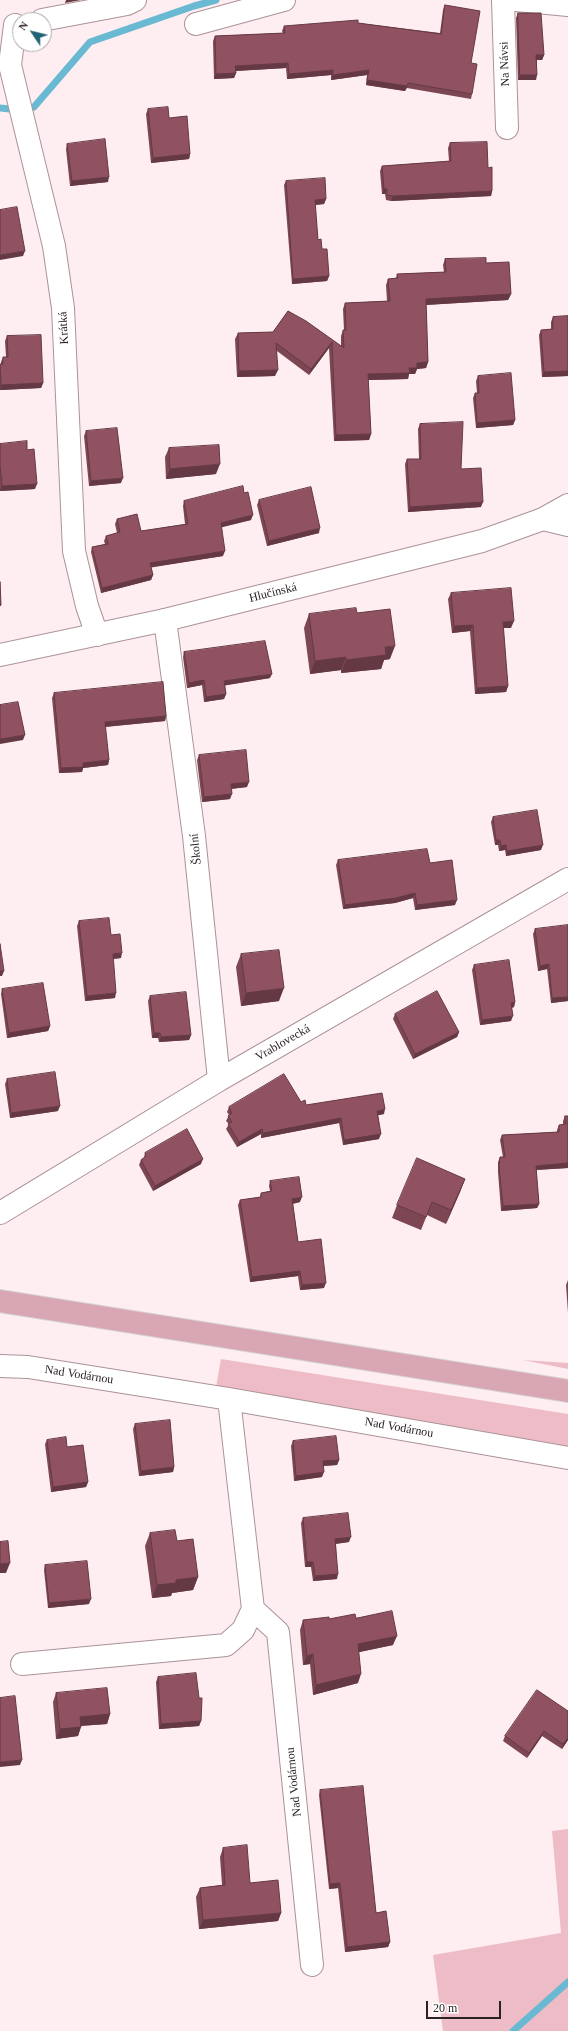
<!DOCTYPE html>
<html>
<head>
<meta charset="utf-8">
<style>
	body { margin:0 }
	#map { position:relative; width:568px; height:2031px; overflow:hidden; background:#feeef1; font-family:Georgia,serif }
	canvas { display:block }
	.north { position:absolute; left:12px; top:12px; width:40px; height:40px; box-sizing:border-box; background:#fff; border:1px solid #aaa6a7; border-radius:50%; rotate:305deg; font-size:11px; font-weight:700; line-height:16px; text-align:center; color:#2a2123 }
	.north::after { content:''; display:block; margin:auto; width:14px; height:18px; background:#206376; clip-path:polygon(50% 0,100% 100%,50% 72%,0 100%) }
	.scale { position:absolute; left:426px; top:2001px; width:75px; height:18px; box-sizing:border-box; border:2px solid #2a2123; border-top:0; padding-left:5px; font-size:12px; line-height:14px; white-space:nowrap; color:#2a2123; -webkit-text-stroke:3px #fff; paint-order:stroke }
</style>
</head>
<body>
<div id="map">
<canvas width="568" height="2031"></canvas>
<div class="north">N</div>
<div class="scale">20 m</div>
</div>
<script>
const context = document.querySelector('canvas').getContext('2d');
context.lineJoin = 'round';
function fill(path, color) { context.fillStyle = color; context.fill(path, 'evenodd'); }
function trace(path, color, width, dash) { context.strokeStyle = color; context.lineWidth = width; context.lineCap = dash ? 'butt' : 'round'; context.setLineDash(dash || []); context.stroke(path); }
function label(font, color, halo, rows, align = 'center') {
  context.font = font + ' Georgia,serif'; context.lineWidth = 4; context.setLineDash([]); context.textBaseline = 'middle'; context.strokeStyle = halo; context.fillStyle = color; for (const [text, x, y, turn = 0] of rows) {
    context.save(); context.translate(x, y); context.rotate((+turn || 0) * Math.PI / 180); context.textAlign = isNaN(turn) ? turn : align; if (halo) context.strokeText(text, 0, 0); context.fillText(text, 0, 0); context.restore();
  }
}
fill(new Path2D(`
	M221 1359 568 1414V1447L216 1387Z
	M523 1360 568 1363V1369Z
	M568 1829V2031H443L433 1955 561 1933 552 1831Z`), '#eebcc6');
trace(new Path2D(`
	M34 107 90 42 194 6 216 0
	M0 108 10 109
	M513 2031 568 1982`), '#6ab9d2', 7);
const street = new Path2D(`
	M503 0 507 128
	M516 0 568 5
	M42 20 127 4 135 0
	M196 24 284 0
	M15 25 10 65 54 246 63 308 74 551 87 606 97 635
	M543 519 568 525
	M165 620 194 836 219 1080
	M0 1213 219 1080 568 879
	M0 1366 28 1367 229 1399 568 1458
	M253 1609 278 1632 312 1965
	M22 1664 226 1645 243 1630 253 1609 229 1399`);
const secondary = new Path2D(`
	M0 655 165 620 482 541 543 519 568 505`);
const primary = new Path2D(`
	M0 1301 568 1391`);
trace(street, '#ab9397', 24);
trace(secondary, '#ab9397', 24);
trace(primary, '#d4d3d3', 24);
trace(street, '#fff', 22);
trace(secondary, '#fff', 22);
trace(primary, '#d9a7b3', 22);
fill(new Path2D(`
	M445 5 471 63 472 94 471 99 407 88 405 91 366 85 367 75 331 80V75L287 79 286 68 236 71V73L234 78 214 79 213 41 215 36 283 33 282 31 284 26 358 23 440 33 443 10Z
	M518 13 544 55 542 60H537L536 80H518L516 18Z
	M148 109 169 118 190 154 189 159 151 163 146 114Z
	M450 143 488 168 492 191 491 196 391 201 386 200 385 194H382L380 171 382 166 449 161 448 148Z
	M67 144 108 182 70 186 66 149Z
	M286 181 326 199 324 204 315 205 318 240 322 249 329 276 327 281 292 284 284 185Z
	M445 259 486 263 511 294 508 300 426 305 428 362 426 368 417 369 415 374H409L408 379 368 380 371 434 369 440 334 441 329 348 309 375 277 351 275 376 237 377 235 339 238 333 273 332 288 311 341 346V336L343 330H344L343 309 345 303 387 301 386 285 388 279 396 278 397 274 444 272 443 265Z
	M568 316V376L542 377 539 335 541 330 551 329V322L553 317Z
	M7 336 43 383 41 388 0 390V364H1V362L3 357H6L5 341Z
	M478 376 515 420 513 425 476 428 473 398 475 393H477L476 381Z
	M420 424 481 507 408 512 405 464 407 459H419L418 429Z
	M86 431 121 483 89 486 84 436Z
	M0 444 27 450 35 489 0 491Z
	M169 448 216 474 166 479 165 457Z
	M244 493 251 520 221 527 223 556 151 567 153 575 151 580 101 593 91 552 92 547 105 544 104 541 106 536 117 533 115 524 117 519 141 531 185 524 183 506 184 501Z
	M259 500 319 533 267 546 257 505Z
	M451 593 511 628H503L508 686 506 692 475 694 470 631 452 633 448 599Z
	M357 613 390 659 384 660 381 669 341 673V670L310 674 304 628 309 614Z
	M184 652 270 678 225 685 226 694 224 699 204 702 202 685 187 688 183 657Z
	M54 693 166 716 165 721 105 727 109 760 108 765 83 768 82 772 59 773 52 698Z
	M199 755 247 787 231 789 230 799 202 802 197 760Z
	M493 817 541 850 506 856 505 850 499 851 498 845H495L491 822Z
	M338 860 430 863 455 905 415 910 413 898 395 903 343 909 336 865Z
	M79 921 111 935 121 958 113 959 115 998 85 1001 77 926Z
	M535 929 568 1001 551 1003 547 969 538 971 533 934Z
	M241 954 279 1001 241 1006 236 967Z
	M474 965 515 1002 514 1007 512 1008 511 1021 480 1025 472 970Z
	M2 989 50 1026 48 1031 7 1038 1 994Z
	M150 996 191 1035 189 1040 159 1042 158 1038H152L148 1001Z
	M395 1014 459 1032 457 1037 413 1059 393 1019Z
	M7 1079 58 1111 10 1118 5 1084Z
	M301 1102 306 1105 384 1114 378 1115 379 1139 343 1145 339 1123 261 1138V1134L237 1147 226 1129 229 1124 226 1121 229 1115 227 1112 229 1107Z
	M565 1116H568V1168L536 1170 539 1204 537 1208 501 1211 498 1172V1162L500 1157H503L500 1140 502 1135 557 1132V1130L559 1125H563V1121Z
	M145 1153 201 1164 153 1191 139 1165 141 1160 144 1158Z
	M465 1179 460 1192 446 1224 427 1215 421 1230 392 1218 397 1205Z
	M270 1181 300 1202 293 1204 298 1242 324 1288 300 1290 298 1276 250 1282 238 1205 240 1200 260 1197 261 1193 270 1191 269 1186Z
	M568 1280V1313L566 1285Z
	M135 1424 174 1467 173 1472 139 1476 133 1429Z
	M47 1440 67 1447 88 1482 86 1487 51 1492 45 1444Z
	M293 1441 339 1460 337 1465 323 1466 322 1477 294 1481 291 1446Z
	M303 1518 349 1542 336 1544 337 1579 313 1581 311 1567H305L301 1523Z
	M150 1533 177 1541 198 1577 193 1590 172 1593 171 1596 152 1598 145 1546Z
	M45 1565 89 1604 48 1608 44 1570Z
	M356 1618 393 1645 359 1652 358 1683 313 1695 310 1664 303 1665 300 1630 303 1620Z
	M158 1677 201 1721 199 1726 159 1729 156 1682Z
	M56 1693 110 1714 107 1724 81 1726 78 1736 56 1739 53 1702Z
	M568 1711V1740L562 1749 542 1736 527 1758 503 1741 505 1736Z
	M320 1790 390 1942 388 1947 345 1952 338 1888 329 1889 319 1795Z
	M223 1848 250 1883 281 1913 278 1921 199 1929 196 1897 200 1888 222 1885 220 1857Z`), '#7c4753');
fill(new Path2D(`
	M66 0H81L65 3Z
	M536 55H544L542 60H535Z
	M288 63 286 68 234 71 235 66Z
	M333 70 331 75 287 79 289 74Z
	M369 70 367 75 331 80 333 75Z
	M236 73 234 78 214 79 216 74Z
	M520 75H537L536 80H518Z
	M367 80 407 86 405 91 366 85Z
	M190 154 189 159 151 163 153 158Z
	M109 177 108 182 70 186 72 181Z
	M384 189H387L385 194H382Z
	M492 191 491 196 391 201 393 196Z
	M326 199 324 204 313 205 315 200Z
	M25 251 23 256 0 260V255Z
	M329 276 327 281 292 284 293 279Z
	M511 294 508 300 424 305 426 299Z
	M332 342 329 348 309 375 311 369Z
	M428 362 426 368 417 369 415 374H409L408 379 366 380 368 374 409 368 417 363Z
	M278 370 275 376 237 377 239 371Z
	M568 371V376L542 377 544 372Z
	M43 383 41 388 0 390 1 385Z
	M515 420 513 425 476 428 477 423Z
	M371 434 369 440 334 441 336 435Z
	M220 464 216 474 166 479 170 469Z
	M123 478 121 483 89 486 91 481Z
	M37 484 35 489 0 491 2 486Z
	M483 502 481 507 408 512 410 507Z
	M253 515 251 520 219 528 221 523Z
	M320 528 319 533 267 546 269 541Z
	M225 551 223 556 148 568 150 563Z
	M153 575 151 580 101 593 102 588Z
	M514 621 511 628H501L503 622Z
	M473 625 470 631 452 633 454 626Z
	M395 646 390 659 384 660 381 669 341 673 346 660 385 647Z
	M346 657 341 670 310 674 315 661Z
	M272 674 270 678 222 686 224 681Z
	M204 680 202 685 187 688 189 683Z
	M508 686 506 692 475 694 477 688Z
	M226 694 224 699 204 702 206 697Z
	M166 716 165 721 103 727 105 722Z
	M25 735 23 740 0 744V739Z
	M109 760 108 765 83 768 82 772 59 773 61 768 83 763Z
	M249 782 247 787 229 789 231 784Z
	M232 794 230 799 202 802 204 797Z
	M496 840H500L498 845H495Z
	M506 845 505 850 499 851 501 846Z
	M543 845 541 850 506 856 507 851Z
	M415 893 413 898 395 903 343 909 345 905Z
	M457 900 455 905 415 910 417 905Z
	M122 953 121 958 111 959 113 954Z
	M549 964 547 969 538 971 540 966Z
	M0 971H4L2 976H0Z
	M284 988 279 1001 241 1006 246 993Z
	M116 993 115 998 85 1001 87 996Z
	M568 997V1001L551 1003 552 998Z
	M515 1002 514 1007 509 1008 511 1003Z
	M513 1016 511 1021 480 1025 482 1020Z
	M50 1026 48 1031 7 1038 9 1033Z
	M459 1032 457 1037 413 1059 415 1054Z
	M154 1033H160L158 1038H152Z
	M191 1035 189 1040 159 1042 161 1037Z
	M60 1106 58 1111 10 1118 11 1113Z
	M385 1109 384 1114 375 1116 377 1111Z
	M341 1118 339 1123 261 1138 263 1133Z
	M262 1129 261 1134 237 1147 239 1142Z
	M381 1134 379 1139 343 1145 344 1140Z
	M203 1159 201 1164 153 1191 155 1186Z
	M568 1163V1168L534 1170 536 1166Z
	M465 1179 460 1192 446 1224 451 1210Z
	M302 1197 300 1202 290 1204 292 1199Z
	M539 1204 537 1208 501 1211 503 1206Z
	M300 1271 298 1276 250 1282 252 1277Z
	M326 1283 324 1288 300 1290 302 1285Z
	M339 1460 337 1465 321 1466 323 1461Z
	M174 1467 173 1472 139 1476 141 1471Z
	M324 1472 322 1477 294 1481 296 1476Z
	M88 1482 86 1487 51 1492 53 1487Z
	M351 1537 349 1542 333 1544 335 1539Z
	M307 1562H313L311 1567H305Z
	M10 1563 6 1573H0V1564Z
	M338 1574 337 1579 313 1581 315 1576Z
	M198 1577 193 1590 172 1593 171 1596 152 1598 157 1585 176 1580Z
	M91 1599 89 1604 48 1608 49 1603Z
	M397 1636 393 1645 355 1653 358 1644Z
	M313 1654 310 1664 303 1665 307 1656Z
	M361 1674 358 1683 313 1695 316 1685Z
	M110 1714 107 1724 77 1726 80 1717Z
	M201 1721 199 1726 159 1729 161 1724Z
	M81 1727 78 1736 56 1739 60 1729Z
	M544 1731 542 1736 527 1758 529 1753Z
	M568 1738V1740L562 1749 563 1744Z
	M22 1760 20 1765 0 1767V1762Z
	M340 1883 338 1888 329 1889 330 1884Z
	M281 1913 278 1921 199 1929 203 1920Z
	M390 1942 388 1947 345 1952 347 1947Z`), '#653944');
const building = new Path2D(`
	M445 5 480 11 471 63 477 64 472 94 408 83 407 86 367 80 369 70 333 75V70L289 74 288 63 235 66 236 73 216 74 215 36 285 33 284 26 358 20V23L441 34Z
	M518 13H541L544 55H536L537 75H520Z
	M168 107 169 118 187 116 190 154 153 158 148 109Z
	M105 139 109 177 72 181 67 144Z
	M487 142 488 168 492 167V191L393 196 387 195V189H384L382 166 451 161 450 143Z
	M325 178 326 199 315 200 318 240 321 239 322 249H327L329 276 293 279 286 181Z
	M17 207 25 251 0 255V210Z
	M486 258V263L509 262 511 294 426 299 428 362 417 363V368H409L410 373 368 374 371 434 336 435 332 342 311 369 276 343 278 370 239 371 238 333 273 332 288 311 306 321 344 348 343 330H346L345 303 390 301 388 279 398 278 397 274 446 272 445 259Z
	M568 316V371L544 372 541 330 553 329V317Z
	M41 335 43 383 1 385 0 364H3V357H8L7 336Z
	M511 373 515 420 477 423 475 393H479L478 376Z
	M463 422 461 469 481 468 483 502 410 507 407 459H421L420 424Z
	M117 428 123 478 91 481 86 431Z
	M27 441V450L34 449 37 484 2 486 0 465V444Z
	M219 445 220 464 170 469 169 448Z
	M243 486 244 493 248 492 253 515 221 523 225 551 150 563 153 575 102 588 92 547 108 544 106 536 120 532 117 519 137 514 141 531 188 524 184 501Z
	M311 487 320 528 269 541 259 500Z
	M0 582 1 605 0 606Z
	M511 588 514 621 503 622 508 686 477 688 473 625 454 626 451 593Z
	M356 608 357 613 390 609 395 646 385 647 386 655 346 660V657L315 661 309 614Z
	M265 641 272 674 224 681 226 694 206 697 204 680 189 683 184 652Z
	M163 682 166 716 105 722 109 760 83 763V767L61 768 54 693Z
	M18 702 25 735 0 739V705Z
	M246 750 249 782 231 784 232 794 204 797 199 755Z
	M537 810 543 845 507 851 506 845 501 846 500 840H496L493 817Z
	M427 849 430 863 452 860 457 900 417 905 415 893 396 898 345 905 338 860Z
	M109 918 111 935 120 934 122 953 113 954 116 993 87 996 79 921Z
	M568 925V997L552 998 549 964 540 966 535 929Z
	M0 944 4 971H0Z
	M279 950 284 988 246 993 241 954Z
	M509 960 515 1002 511 1003 513 1016 482 1020 474 965Z
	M43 983 50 1026 9 1033 2 989Z
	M437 991 459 1032 415 1054 395 1014Z
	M186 992 191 1035 161 1037 160 1033H154L150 996Z
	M55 1072 60 1106 11 1113 7 1079Z
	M284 1074 301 1102 305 1100 306 1105 382 1093 385 1109 377 1111 381 1134 344 1140 341 1118 263 1133 262 1129 239 1142 228 1124 232 1122 228 1116 232 1113 229 1107Z
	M565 1116H568V1163L536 1166 539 1204 503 1206 499 1167 500 1157H505L502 1135 559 1132V1125L566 1124Z
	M187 1129 203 1159 155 1186 141 1160 146 1156 145 1153Z
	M417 1158 465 1179 451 1210 432 1202 426 1217 397 1205Z
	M299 1177 302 1197 292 1199 298 1242 321 1239 326 1283 302 1285 300 1271 252 1277 240 1200 261 1197V1193L272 1191 270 1181Z
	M170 1420 174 1467 141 1471 135 1424Z
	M336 1436 339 1460 323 1461 324 1472 296 1476 293 1441Z
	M66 1437 67 1447 83 1445 88 1482 53 1487 47 1440Z
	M348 1513 351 1537 335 1539 338 1574 315 1576 313 1562H307L303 1518Z
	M175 1530 177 1541 193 1539 198 1577 176 1580V1583L157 1585 150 1533Z
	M8 1541 10 1563 0 1564V1542Z
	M87 1561 91 1599 49 1603 45 1565Z
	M392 1611 397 1636 358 1644 361 1674 316 1685 313 1654 307 1656 303 1620 329 1617V1619L355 1614 356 1618Z
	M196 1673 199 1698H202L201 1721 161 1724 158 1677Z
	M107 1688 110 1714 80 1717 81 1727 60 1729 56 1693Z
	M537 1690 568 1711V1738L563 1744 544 1731 529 1753 505 1736Z
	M15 1696 22 1760 0 1762V1698Z
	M363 1786 376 1913 386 1911 390 1942 347 1947 340 1883 330 1884 320 1790Z
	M247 1845 250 1883 278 1880 281 1913 203 1920 200 1888 225 1885 223 1848Z`);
fill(building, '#905261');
trace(building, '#653944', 1);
label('12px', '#2a2123', '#fff', [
	["Na Návsi",505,64,-92],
	["Krátká",64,328,-93],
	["Hlučínská",273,593,-14],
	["Školní",196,849,-96],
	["Vrablovecká",283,1043,-30],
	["Nad Vodárnou",79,1375,9],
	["Nad Vodárnou",399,1428,10],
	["Nad Vodárnou",294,1782,-96]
]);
</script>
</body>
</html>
